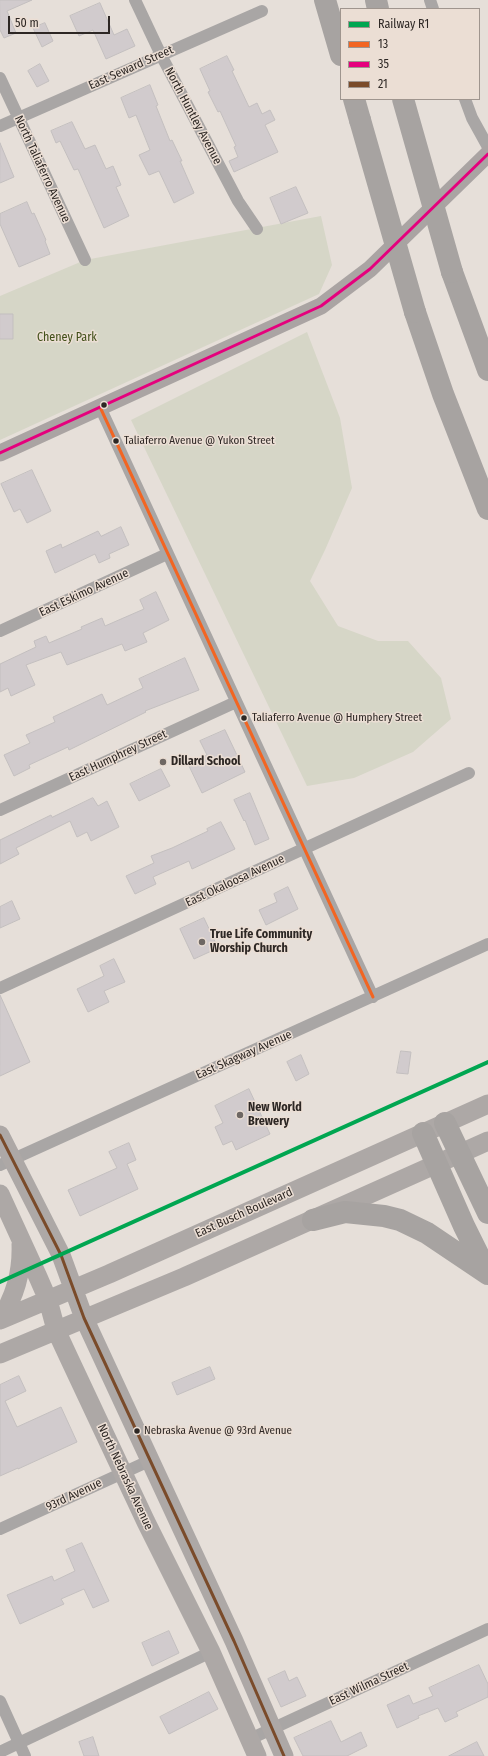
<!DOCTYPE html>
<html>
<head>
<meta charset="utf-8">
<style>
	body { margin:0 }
	#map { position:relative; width:488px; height:1756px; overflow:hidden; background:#e6dfd9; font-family:"Fira Sans Condensed",sans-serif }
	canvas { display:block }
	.legend { position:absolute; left:340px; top:8px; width:140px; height:92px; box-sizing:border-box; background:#ebded4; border:1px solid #9f958e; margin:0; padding:5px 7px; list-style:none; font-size:12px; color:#2d2724 }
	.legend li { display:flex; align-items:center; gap:8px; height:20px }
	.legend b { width:20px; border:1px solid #9f958e }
	.scale { position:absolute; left:8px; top:16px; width:102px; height:18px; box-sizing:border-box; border:2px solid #2d2724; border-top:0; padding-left:5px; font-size:12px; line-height:14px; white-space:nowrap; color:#2d2724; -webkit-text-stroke:3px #ebded4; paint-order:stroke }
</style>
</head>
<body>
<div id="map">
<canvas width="488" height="1756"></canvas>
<ul class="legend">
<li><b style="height:5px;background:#00a651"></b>Railway R1</li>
<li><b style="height:5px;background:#f26522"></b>13</li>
<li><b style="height:5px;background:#e5007d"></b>35</li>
<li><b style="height:5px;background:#7a4b2a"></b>21</li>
</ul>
<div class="scale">50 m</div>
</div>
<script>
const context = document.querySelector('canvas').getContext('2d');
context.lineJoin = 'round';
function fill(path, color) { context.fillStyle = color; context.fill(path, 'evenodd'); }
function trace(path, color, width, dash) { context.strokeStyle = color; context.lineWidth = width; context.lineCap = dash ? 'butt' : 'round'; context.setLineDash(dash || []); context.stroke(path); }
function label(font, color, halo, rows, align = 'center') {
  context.font = font + ' "Fira Sans Condensed",sans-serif'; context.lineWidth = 3; context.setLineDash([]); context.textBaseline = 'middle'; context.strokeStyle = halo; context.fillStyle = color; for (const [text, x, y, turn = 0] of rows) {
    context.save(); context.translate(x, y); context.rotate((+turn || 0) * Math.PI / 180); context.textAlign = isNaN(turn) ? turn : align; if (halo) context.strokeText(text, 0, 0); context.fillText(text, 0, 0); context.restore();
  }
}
fill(new Path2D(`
	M321 216 332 265 319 294 0 440V296L85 260Z
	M307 332 340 418 352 488 325 550 310 581 338 626 378 641H408L441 678 451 719 413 752 354 778 307 786 131 420Z`), '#d6d6c7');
const building = new Path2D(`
	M0 0H32L7 11 16 33 4 38 0 30Z
	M100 3 114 35 127 29 135 46 106 59 93 30 79 36 70 16Z
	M45 23 53 41 42 47 33 28Z
	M227 56 234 70 232 71 249 107 257 103 262 114 270 110 275 120 265 125 278 152 234 172 229 161 238 157 234 147 236 146 220 111 218 112 208 92 210 91 200 69Z
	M40 64 49 81 37 87 28 71Z
	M150 85 158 105 156 106 170 141 172 140 182 161H180L194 193 174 203 159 171 149 175 139 155 150 150 136 115 129 118 121 98Z
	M72 122 85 149 95 145 106 169 113 166 121 185 116 187 129 216 104 228 78 169 74 170 60 141 56 143 51 131Z
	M0 143 14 177 0 183Z
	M296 187 308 213 281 224 270 198Z
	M27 202 32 214 34 213 46 240 45 241 50 254 19 267 0 224V214Z
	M0 314H13V339H0Z
	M32 470 51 511 27 523 20 509 14 512 1 484Z
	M121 527 129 545 109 554 110 558 99 563 95 554 55 573 46 551 61 544 62 548 98 531 101 536Z
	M156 592 169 620 143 633 147 642 125 651 122 644 67 665 61 652 26 665 35 685 11 696 8 688 0 692V664L36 647 34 641 46 636 49 643 82 629 81 627 102 618 105 626 144 609 140 600Z
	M185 658 199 690 145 711 146 712 69 750 68 747 29 765 30 768 14 776 4 755 30 743 26 735 55 722 53 717 102 694 107 705 143 688 139 679Z
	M225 730 245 772 202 793 188 764 207 755 200 741Z
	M161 769 170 786 139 801 130 784Z
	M250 793 269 839 255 845 245 820 244 821 234 800Z
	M93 798 98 806 107 801 119 827 91 841 87 832 77 837 70 821 16 848 19 854 0 864V840L51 815 52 817Z
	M221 822 235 849 192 869 189 861 153 877 156 884 135 894 126 876 154 863 151 856 172 848 208 831 207 829Z
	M288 887 298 909 266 925 259 910 277 902 274 894Z
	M12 901 20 919 0 928V907Z
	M204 918 218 948 194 959 180 929Z
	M114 959 125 982 104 991 109 1002 88 1012 77 989 104 976 100 966Z
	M0 995 30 1062 0 1076Z
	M401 1051 411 1052 408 1074 397 1073Z
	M301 1055 309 1074 296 1081 287 1062Z
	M249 1089 270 1134 236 1150 232 1141 223 1145 215 1127 223 1123 215 1106Z
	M129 1143 136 1160 127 1164 138 1189 80 1216 68 1190 117 1168 109 1152Z
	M210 1367 215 1379 177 1395 172 1383Z
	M19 1376 26 1391 5 1401 17 1427 61 1407 77 1442 18 1469V1468L0 1476V1385Z
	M82 1543 109 1601 93 1608 84 1589 61 1599 64 1604 20 1624 7 1595 52 1576 54 1581 75 1571 66 1550Z
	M169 1631 179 1653 152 1666 142 1643Z
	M479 1665 488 1684V1697L456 1712 458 1716 445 1722 438 1708 418 1716 419 1718 397 1728 387 1705 409 1695 413 1704 433 1696 429 1688Z
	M285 1671 289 1681 297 1677 306 1696 281 1707 268 1679Z
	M209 1692 218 1709 169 1734 160 1717Z
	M331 1721 341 1742 361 1732 367 1746 347 1756H303L294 1738Z
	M93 1737 99 1756H84L79 1742Z
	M477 1742 484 1756H449Z`);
fill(building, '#d1cbcd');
trace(building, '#c3bfbf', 1);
trace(new Path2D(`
	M135 0 161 55 238 201 257 229
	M430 0 433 9
	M0 78 85 260
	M465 99 472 118 488 147
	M0 126 262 11
	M100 407 373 997
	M0 631 167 554
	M0 810 236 702
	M0 988 469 773
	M0 1165 488 944
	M0 1529 149 1461
	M0 1701 25 1756
	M250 1739 488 1629
	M0 1752 211 1652`), '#a9a6a5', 12);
trace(new Path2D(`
	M0 453 321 306 370 269 488 154`), '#aaa4a3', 17);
trace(new Path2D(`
	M0 1135 61 1255 84 1318 234 1641 284 1756
	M0 1194 38 1277 48 1300 56 1330 69 1358 146 1522 211 1652 257 1756
	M0 1320 109 1274 488 1104
	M0 1320C15 1296 22 1273 21 1244
	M0 1354 184 1277 488 1141`), '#ada8a6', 19);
trace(new Path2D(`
	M325 0 341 55
	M376 0 378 9
	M354 99 360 120
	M452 272 488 370
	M415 312 443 394 488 509
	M445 1123 488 1213
	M423 1133 464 1226 487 1272
	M313 1220 345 1212 384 1216 400 1220 427 1233 488 1274`), '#a7a3a1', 22);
trace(new Path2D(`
	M403 99 452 272
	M360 120 415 312`), '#a7a3a1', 22);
trace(new Path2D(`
	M100 407 373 997`), '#f26522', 3);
trace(new Path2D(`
	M0 453 321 306 370 269 488 154`), '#e5007d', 3);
trace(new Path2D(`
	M0 1135 61 1255 84 1318 234 1641 284 1756`), '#7a4b2a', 3);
trace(new Path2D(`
	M0 1282 488 1062`), '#00a651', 4);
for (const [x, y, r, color] of [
	[104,405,3.5,"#2d2724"],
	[116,441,3.5,"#2d2724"],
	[244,718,3.5,"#2d2724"],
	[163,762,4,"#6e6763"],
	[202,942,4,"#6e6763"],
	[240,1115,4,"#6e6763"],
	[137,1431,3.5,"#2d2724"]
]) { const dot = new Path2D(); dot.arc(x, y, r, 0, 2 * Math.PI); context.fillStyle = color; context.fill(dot); trace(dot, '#ebded4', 1.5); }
label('11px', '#2d2724', '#ebded4', [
	["Taliaferro Avenue @ Yukon Street",124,441],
	["Taliaferro Avenue @ Humphery Street",252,718],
	["Nebraska Avenue @ 93rd Avenue",144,1431]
], 'left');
label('12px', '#2d2724', '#ebded4', [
	["East Seward Street",131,68,-24],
	["North Huntley Avenue",193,116,62],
	["North Taliaferro Avenue",42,169,65],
	["East Eskimo Avenue",84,593,-25],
	["East Humphrey Street",118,756,-25],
	["East Okaloosa Avenue",235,881,-25],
	["East Skagway Avenue",244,1055,-24],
	["East Busch Boulevard",244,1213,-24],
	["North Nebraska Avenue",125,1477,65],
	["93rd Avenue",74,1495,-25],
	["East Wilma Street",369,1684,-25]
]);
label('12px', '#42501a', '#ebded4', [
	["Cheney Park",67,338]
]);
label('bold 12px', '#2d2724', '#ebded4', [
	["Dillard School",171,762],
	["True Life Community",210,935],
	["Worship Church",210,949],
	["New World",248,1108],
	["Brewery",248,1122]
], 'left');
</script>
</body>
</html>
